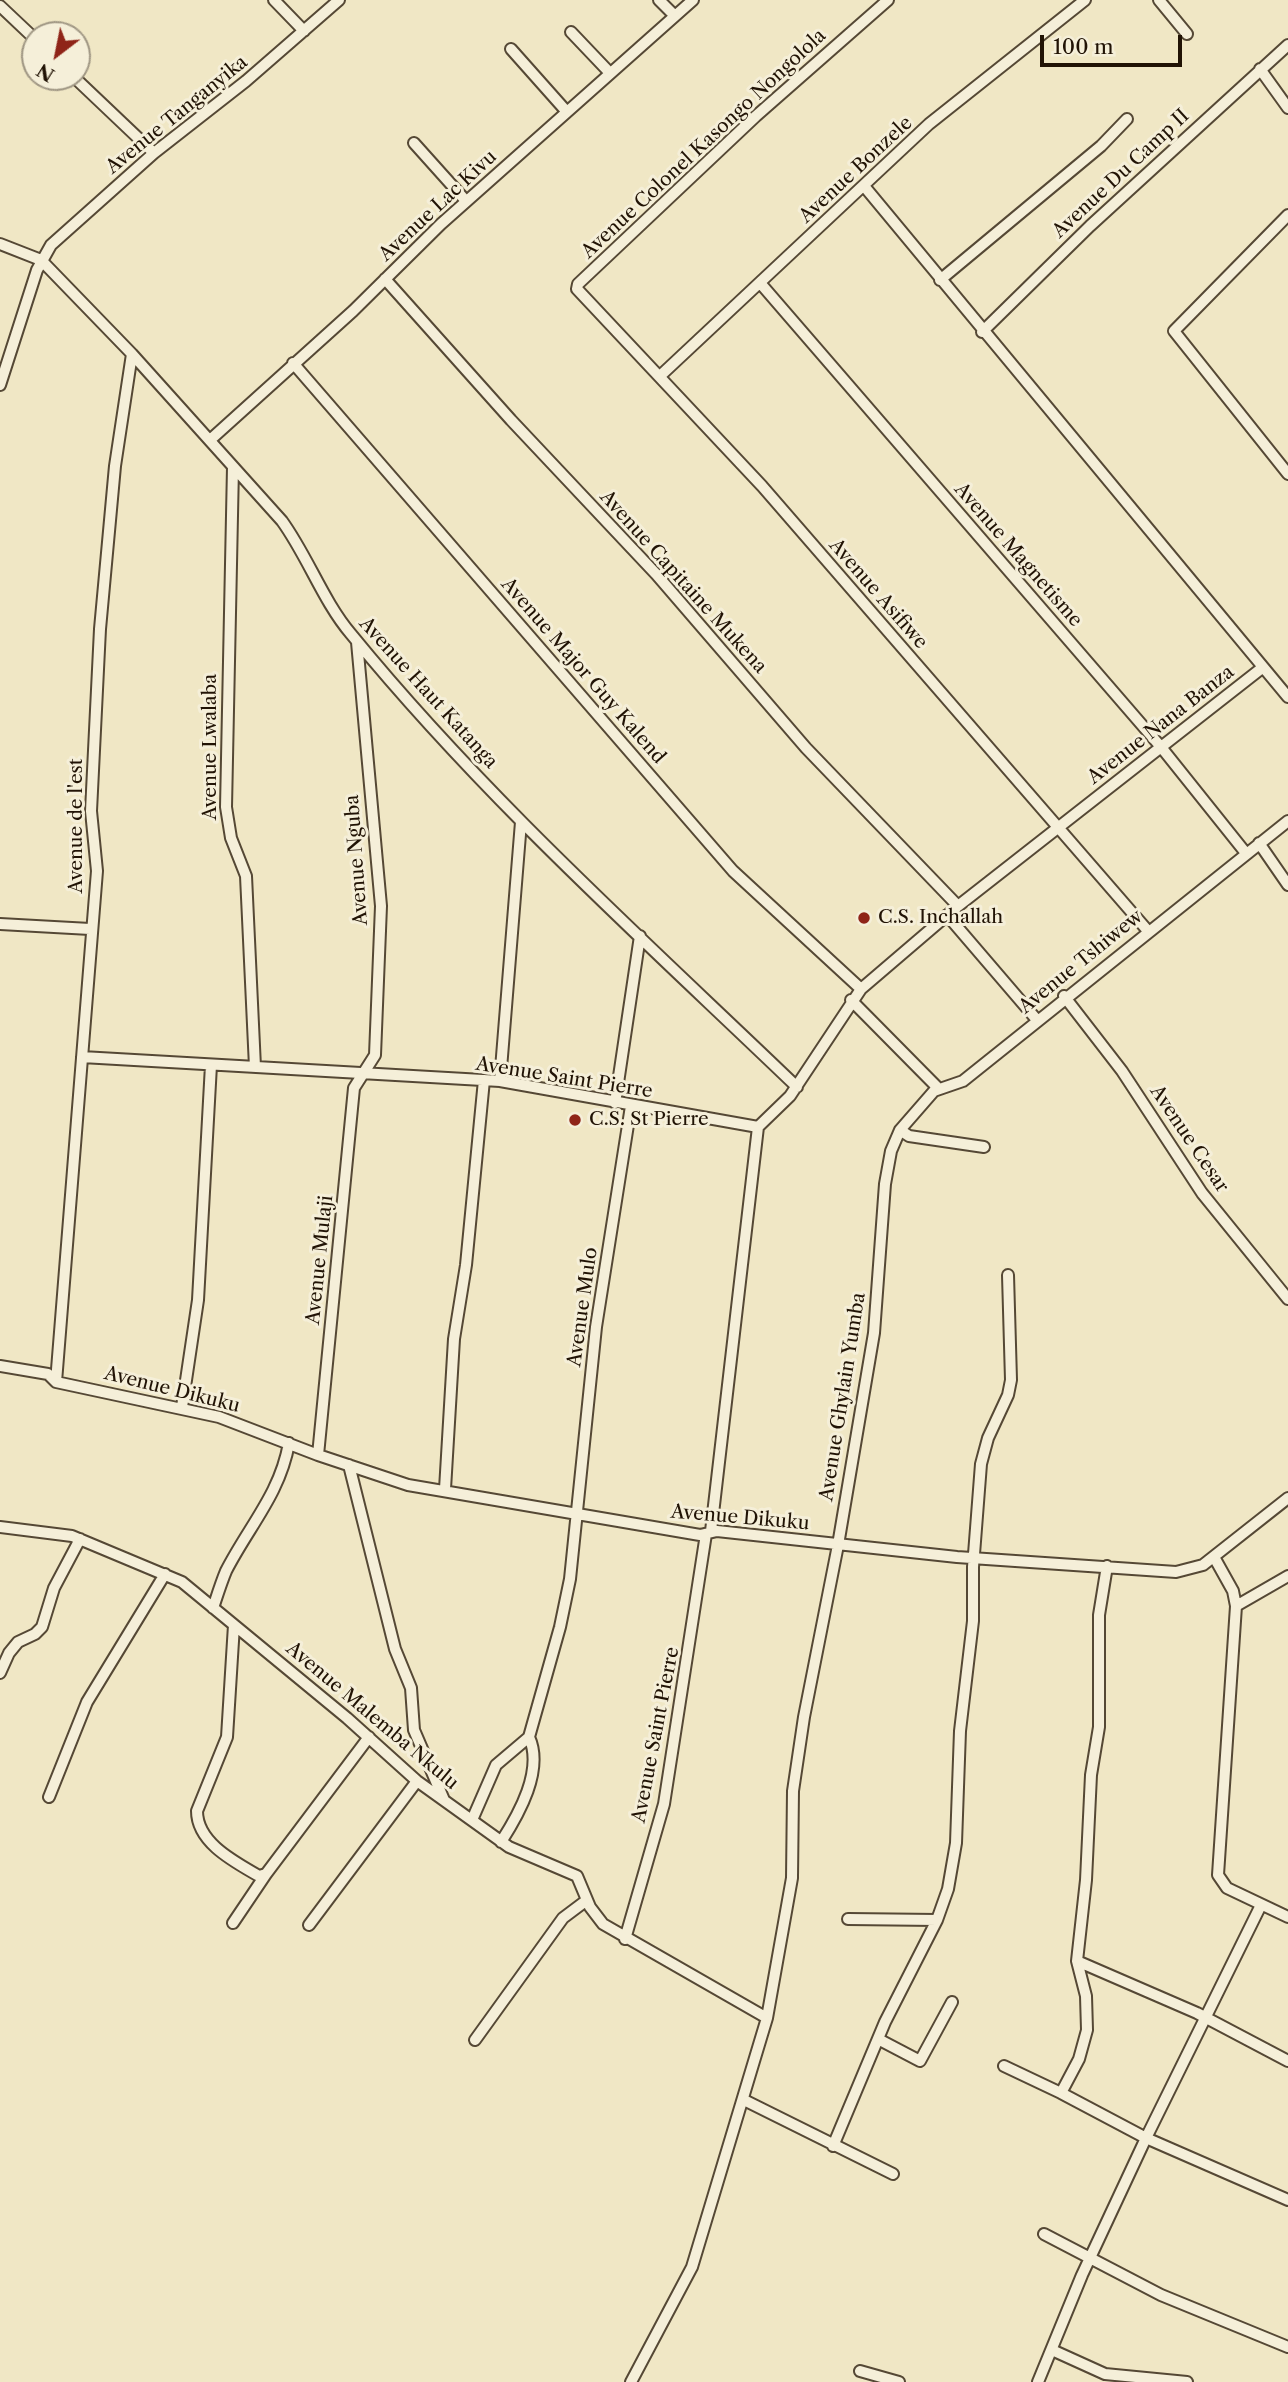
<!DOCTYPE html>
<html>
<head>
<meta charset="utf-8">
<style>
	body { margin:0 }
	#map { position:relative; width:1288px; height:2382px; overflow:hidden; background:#f0e7c5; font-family:"Libre Caslon Text",serif }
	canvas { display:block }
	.north { position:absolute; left:21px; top:21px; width:70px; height:70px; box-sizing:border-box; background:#f5efd9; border:2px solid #a09784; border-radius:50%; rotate:212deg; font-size:19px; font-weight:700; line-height:28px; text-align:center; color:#211305 }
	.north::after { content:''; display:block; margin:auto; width:24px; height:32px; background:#8f2418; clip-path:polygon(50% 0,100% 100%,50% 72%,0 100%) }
	.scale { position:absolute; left:1040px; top:35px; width:142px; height:32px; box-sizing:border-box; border:4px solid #211305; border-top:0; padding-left:9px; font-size:21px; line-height:24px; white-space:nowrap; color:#211305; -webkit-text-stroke:5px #f5efd9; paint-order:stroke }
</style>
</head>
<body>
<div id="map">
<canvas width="1288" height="2382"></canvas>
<div class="north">N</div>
<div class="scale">100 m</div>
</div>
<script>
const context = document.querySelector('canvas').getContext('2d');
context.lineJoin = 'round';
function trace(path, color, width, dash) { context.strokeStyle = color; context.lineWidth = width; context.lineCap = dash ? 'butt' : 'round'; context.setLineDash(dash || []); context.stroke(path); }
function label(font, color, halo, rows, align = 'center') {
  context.font = font + ' "Libre Caslon Text",serif'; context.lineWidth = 6; context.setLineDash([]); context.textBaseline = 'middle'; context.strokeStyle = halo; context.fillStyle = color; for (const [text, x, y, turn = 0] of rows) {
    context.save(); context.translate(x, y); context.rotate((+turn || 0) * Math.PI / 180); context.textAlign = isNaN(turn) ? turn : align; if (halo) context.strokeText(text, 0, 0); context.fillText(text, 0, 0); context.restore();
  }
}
const minor = new Path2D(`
	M274 0 304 31
	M659 0 675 16
	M888 0 756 116 578 284 577 289 762 486 1148 931
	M1159 0 1187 34
	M0 6 35 39
	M571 32 610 73
	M511 49 567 112
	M1260 69 1288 108
	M74 77 154 153
	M414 143 466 201
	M864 186 1288 697
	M1288 215 1174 331 1288 474
	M0 244 41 260 132 354 282 521C308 557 323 601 351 634 485 798 644 940 797 1087
	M385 279 511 420 656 574 806 748 958 906
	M940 280 1101 146 1127 119
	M761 284 1161 747 1245 852
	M982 332 1090 226 1288 45
	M293 363 733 871 861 989
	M660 376 929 124 1085 0
	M0 385 37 270 51 245 154 153 246 81 339 0
	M210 440 353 311 441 224 693 0
	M233 467 226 807 231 838 246 876 255 1067
	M1259 843 1288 885
	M947 915 1037 1020
	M0 924 90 929
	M1064 996 1122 1071 1202 1193 1288 1299
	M851 1000 938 1088
	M82 1057 500 1081 758 1127
	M500 1081 521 822
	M615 1103 640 936
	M758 1127 790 1096 861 989 958 906 1262 668
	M900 1130 909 1136 984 1147
	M0 1366 48 1374 56 1382
	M56 1382 219 1417 318 1455 408 1485 700 1535 717 1531 957 1557 1176 1572 1203 1565 1288 1498
	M56 1382 97 871 91 811 100 629 115 466 132 354
	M182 1407 198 1300 211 1065
	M318 1455 354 1088 375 1055 381 906 357 642
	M349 1465 395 1649 411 1688 414 1730 444 1800
	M445 1489 454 1339 466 1265 484 1080
	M0 1527 72 1536 182 1582 347 1718 417 1781 509 1847 577 1876 590 1907 603 1924 767 2018
	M711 1531 758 1127
	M1214 1557 1233 1591 1236 1606 1218 1875 1227 1888 1288 1917
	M1236 1606 1288 1576
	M213 1608C217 1596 221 1583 226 1571 249 1526 280 1494 289 1443
	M234 1625 227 1737 197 1811C197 1843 235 1862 259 1876L266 1874 369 1737
	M0 1673 9 1653 18 1642 35 1634 42 1627 54 1588 80 1539
	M49 1797 87 1702 165 1574
	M472 1820 496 1765 529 1737 560 1627 570 1579 596 1327 631 1106
	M501 1842C519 1814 544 1770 529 1737
	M1261 1905 1146 2138 1288 2200
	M848 1919 937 1920
	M233 1923 266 1874
	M309 1925 417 1781
	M625 1939 664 1804 706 1534
	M1077 1961 1197 2013 1288 2061
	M878 2039 920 2061 952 2002
	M475 2040 563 1918 587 1900
	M1004 2066 1061 2093
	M744 2100 893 2174
	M833 2146 885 2022 937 1920 948 1889 956 1843 960 1731 973 1621V1567L981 1464 988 1438 1008 1395 1011 1380 1008 1275
	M1044 2234 1161 2295 1288 2347
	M1052 2350 1105 2374 1187 2382
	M860 2371 899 2382
	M631 2382 692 2267 767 2018 792 1878 793 1791 804 1717 838 1545 874 1333 885 1184 891 1151 900 1130 934 1091 963 1081 1288 821
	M1038 2382 1082 2275 1146 2138 1061 2093 1079 2059 1087 2030 1086 1996 1077 1961 1086 1880 1091 1775 1099 1727V1615L1107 1566`);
trace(minor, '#554835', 14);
trace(minor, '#f5efd9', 10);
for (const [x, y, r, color] of [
	[864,918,7,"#8f2418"],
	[575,1120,7,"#8f2418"]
]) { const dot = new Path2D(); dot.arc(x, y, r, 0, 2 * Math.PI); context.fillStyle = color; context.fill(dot); trace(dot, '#f5efd9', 2.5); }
label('19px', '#211305', '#f5efd9', [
	["Avenue Tanganyika",177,115,-39],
	["Avenue Colonel Kasongo Nongolola",704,144,-43],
	["Avenue Bonzele",856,170,-43],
	["Avenue Du Camp II",1121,174,-43],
	["Avenue Lac Kivu",438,206,-43],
	["Avenue Magnetisme",1018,555,49],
	["Avenue Capitaine Mukena",683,582,48],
	["Avenue Asifiwe",878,594,49],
	["Avenue Major Guy Kalend",583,671,49],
	["Avenue Haut Katanga",428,693,48],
	["Avenue Nana Banza",1161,725,-38],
	["Avenue Lwalaba",211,747,-90],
	["Avenue de l'est",77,826,-90],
	["Avenue Nguba",357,860,-94],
	["Avenue Tshiwew",1081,962,-39],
	["Avenue Saint Pierre",564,1078,9],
	["Avenue Cesar",1189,1139,56],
	["Avenue Mulaji",320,1260,-84],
	["Avenue Mulo",583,1307,-82],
	["Avenue Dikuku",172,1390,14],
	["Avenue Ghylain Yumba",843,1397,-81],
	["Avenue Dikuku",740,1518,5],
	["Avenue Malemba Nkulu",372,1716,40],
	["Avenue Saint Pierre",656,1735,-79]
]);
label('19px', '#211305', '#f5efd9', [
	["C.S. Inchallah",878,918],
	["C.S. St Pierre",589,1120]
], 'left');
</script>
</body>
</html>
